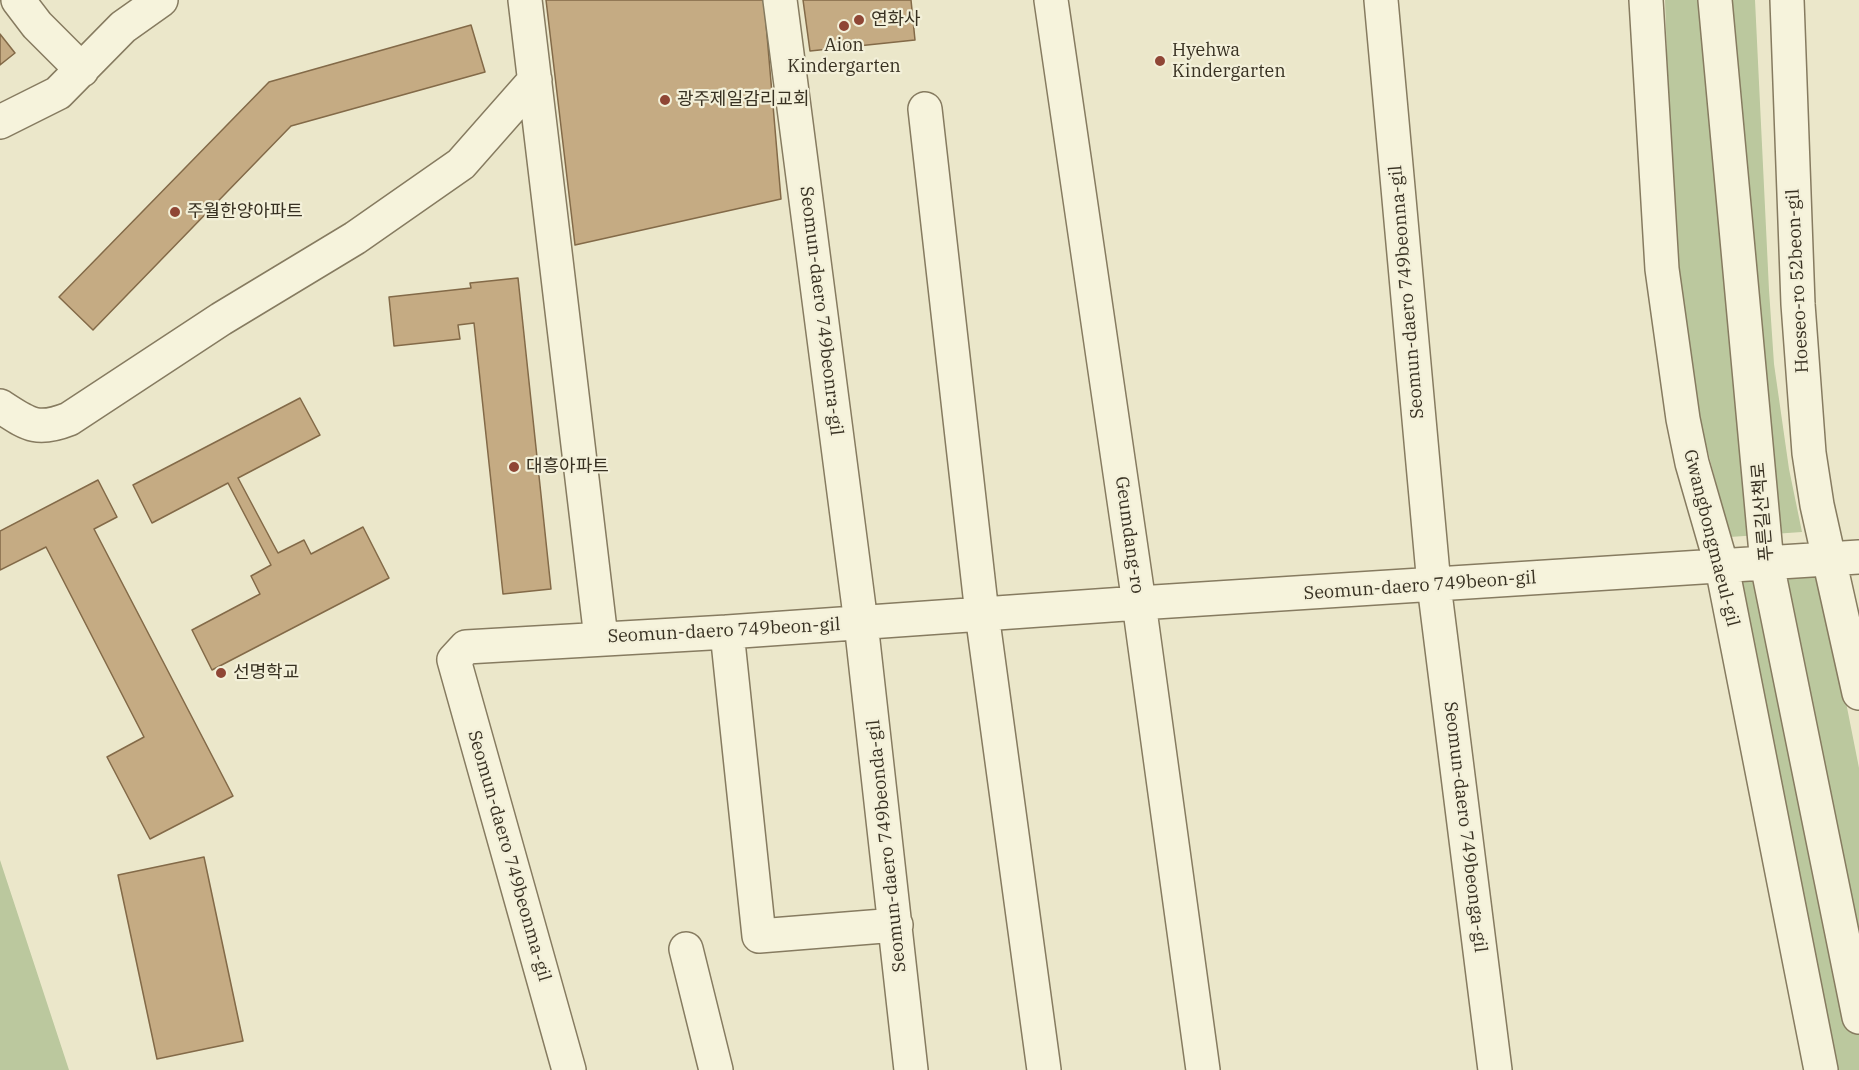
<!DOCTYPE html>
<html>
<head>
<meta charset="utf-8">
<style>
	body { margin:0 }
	canvas { display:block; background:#ebe7ca }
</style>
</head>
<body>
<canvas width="1859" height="1070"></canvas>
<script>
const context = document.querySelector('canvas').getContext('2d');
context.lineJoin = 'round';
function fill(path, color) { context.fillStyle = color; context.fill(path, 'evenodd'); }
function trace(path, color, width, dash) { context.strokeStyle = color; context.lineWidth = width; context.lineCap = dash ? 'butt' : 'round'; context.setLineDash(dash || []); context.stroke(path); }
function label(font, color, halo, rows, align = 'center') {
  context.font = font + ' "IBM Plex Serif","Noto Sans KR",serif'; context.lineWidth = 4.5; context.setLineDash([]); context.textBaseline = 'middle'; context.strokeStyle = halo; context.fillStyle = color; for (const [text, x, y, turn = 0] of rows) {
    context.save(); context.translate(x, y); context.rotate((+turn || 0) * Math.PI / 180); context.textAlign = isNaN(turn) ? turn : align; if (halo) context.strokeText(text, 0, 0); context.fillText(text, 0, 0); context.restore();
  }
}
fill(new Path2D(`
	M1665 0H1755L1769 290 1774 364 1789 469 1802 532 1730 537 1694 398 1674 259Z
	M1820 571 1859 768V1070H1834L1735 579Z
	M0 860 69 1070H0Z`), '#bbc89e');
const building = new Path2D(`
	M546 0H764L781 199 575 245Z
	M803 0H911L915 40 810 51Z
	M471 25 485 72 291 126 93 330 59 297 269 82Z
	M0 34 15 53 0 65Z
	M518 278 551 589 503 594 474 323 458 325 460 339 394 346 389 297 471 288 470 283Z
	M300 398 320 435 238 478 278 553 304 540 311 554 363 527 389 578 212 670 192 630 260 594 251 576 271 565 228 483 152 523 133 485Z
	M98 480 117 517 94 529 233 796 150 839 107 757 144 737 46 547 0 570V531Z
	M204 857 243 1041 157 1059 118 875Z`);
fill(building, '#c5ab83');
trace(building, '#836a48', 1.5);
const minor = new Path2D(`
	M18 0 37 25 82 70
	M525 0 601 638
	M780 0 861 623 911 1070
	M1051 0 1139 603 1203 1070
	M1381 0 1434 585 1495 1070
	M1646 0 1662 269 1683 419 1692 463 1722 567 1821 1070
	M1715 0 1767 564 1859 1017
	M1787 0 1798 304 1809 453 1817 505 1859 693
	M925 109 982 614 1044 1070
	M0 122 58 93 123 27 161 0
	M0 406C28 424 36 432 69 419L221 319 355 238 461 164 535 80
	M727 632 759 936 896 925
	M686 949 716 1070
	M569 1070 454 660 466 647 727 632 1139 603 1859 557`);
trace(minor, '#867b60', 36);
trace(minor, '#f6f3dc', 33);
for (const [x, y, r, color] of [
	[859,20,6,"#8f4635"],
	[844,26,6,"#8f4635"],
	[1160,61,6,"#8f4635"],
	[665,100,6,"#8f4635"],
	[175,212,6,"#8f4635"],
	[514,467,6,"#8f4635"],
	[221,673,6,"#8f4635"]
]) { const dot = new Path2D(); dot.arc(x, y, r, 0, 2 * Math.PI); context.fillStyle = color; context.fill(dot); trace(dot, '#f3f0d9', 2); }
label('18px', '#383122', '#f3f0d9', [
	["연화사",871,20],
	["Aion",844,46,"center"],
	["Kindergarten",844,67,"center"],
	["Hyehwa",1172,51],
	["Kindergarten",1172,72],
	["광주제일감리교회",677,100],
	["주월한양아파트",187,212],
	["대흥아파트",526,467],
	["선명학교",233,673]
], 'left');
label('18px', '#383122', '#f3f0d9', [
	["Hoeseo-ro 52beon-gil",1798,281,-93],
	["Seomun-daero 749beonna-gil",1407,292,-95],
	["Seomun-daero 749beonra-gil",821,311,83],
	["푸른길산책로",1763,512,-95],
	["Geumdang-ro",1129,535,82],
	["Gwangbongmaeul-gil",1711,538,76],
	["Seomun-daero 749beon-gil",1420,586,-4],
	["Seomun-daero 749beon-gil",724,631,-3],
	["Seomun-daero 749beonga-gil",1465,827,83],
	["Seomun-daero 749beonda-gil",887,846,-96],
	["Seomun-daero 749beonma-gil",509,856,74]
]);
</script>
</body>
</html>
